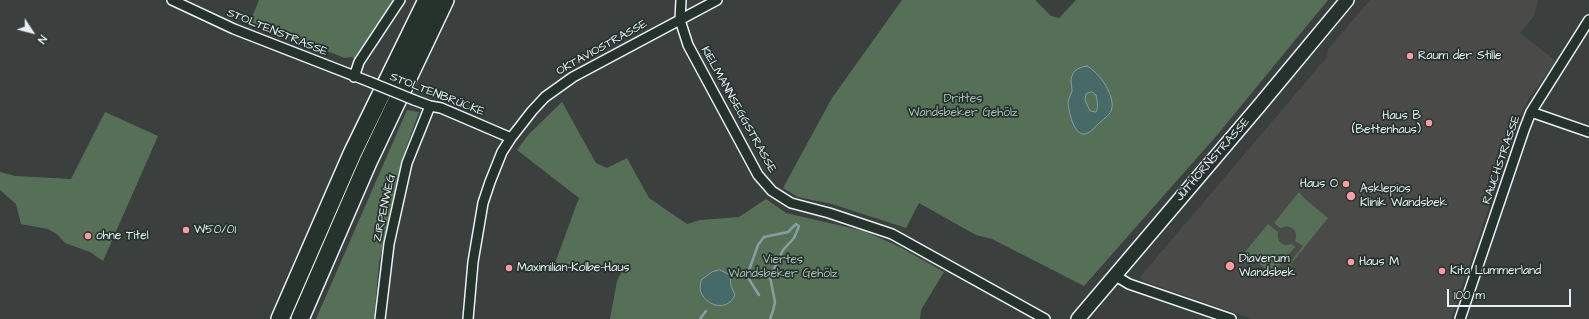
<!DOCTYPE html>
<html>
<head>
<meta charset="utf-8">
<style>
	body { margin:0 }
	#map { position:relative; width:1589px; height:319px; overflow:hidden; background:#3b403e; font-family:"Architects Daughter",sans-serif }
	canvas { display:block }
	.north { position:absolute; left:12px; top:12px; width:40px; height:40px; -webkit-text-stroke:3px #26332d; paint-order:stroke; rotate:126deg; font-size:11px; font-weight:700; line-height:16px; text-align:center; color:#e8f1f8 }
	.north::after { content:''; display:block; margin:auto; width:14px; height:18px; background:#e8f1f8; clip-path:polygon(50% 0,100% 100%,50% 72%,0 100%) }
	.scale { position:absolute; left:1447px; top:289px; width:124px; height:18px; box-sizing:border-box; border:2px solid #e8f1f8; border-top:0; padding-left:5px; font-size:12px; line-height:14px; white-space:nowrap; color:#e8f1f8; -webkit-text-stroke:3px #26332d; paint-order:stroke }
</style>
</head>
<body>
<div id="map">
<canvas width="1589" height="319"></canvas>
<div class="north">N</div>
<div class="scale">100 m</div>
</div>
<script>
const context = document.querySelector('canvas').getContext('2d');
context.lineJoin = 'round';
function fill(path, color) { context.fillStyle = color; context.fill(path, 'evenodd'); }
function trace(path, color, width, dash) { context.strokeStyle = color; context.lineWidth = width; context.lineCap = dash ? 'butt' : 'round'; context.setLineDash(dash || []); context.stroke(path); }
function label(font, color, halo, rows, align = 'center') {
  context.font = font + ' "Architects Daughter",sans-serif'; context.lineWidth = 3.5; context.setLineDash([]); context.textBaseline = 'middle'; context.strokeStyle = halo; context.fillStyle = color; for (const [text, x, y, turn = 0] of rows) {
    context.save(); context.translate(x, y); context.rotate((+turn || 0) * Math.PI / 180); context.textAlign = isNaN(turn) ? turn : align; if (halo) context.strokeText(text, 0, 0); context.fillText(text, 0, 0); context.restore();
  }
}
fill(new Path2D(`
	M1370 0H1538L1534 16 1520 33 1556 61 1527 101 1520 115 1451 319H1253L1143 281 1140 277 1327 57 1328 49Z`), '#4a4a49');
fill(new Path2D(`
	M259 0H397L356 60 351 57 345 58 250 22Z
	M902 0H1035L1051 16 1059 18 1076 0H1328L1218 134 1084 286 992 239 976 235 919 203 906 228 832 204 798 197 783 188 832 98ZM1092 69 1111 94V113L1102 121 1068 101 1072 91Z
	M1092 92 1096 95C1097 101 1099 106 1096 112L1090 111 1085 100 1086 94Z
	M562 102 596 163 607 168 627 158 649 198 687 224 700 220 739 217 766 199 786 213 864 231 900 247 944 272 921 310 920 319H610L617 281 623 269 555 263 579 198 517 150 528 135Z
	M407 110 419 112 402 159 379 263 374 319H316Z
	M105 112 158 136 103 261 90 252 65 243 58 235 48 229 21 224 16 204 0 190V172L15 176 71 179Z
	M1299 192 1305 199 1328 218 1282 275 1281 274 1303 246 1295 241C1298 234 1295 228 1287 226L1280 228 1274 223Z
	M1268 224 1278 232C1276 242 1283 247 1292 244L1295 247 1272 274 1245 252Z`), '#557056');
const water = new Path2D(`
	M1087 66C1099 72 1117 97 1111 111 1109 116 1102 120 1098 124 1094 128 1090 134 1083 134 1073 133 1069 111 1068 103 1068 99 1071 95 1072 91 1072 86 1070 80 1072 76 1074 69 1081 67 1087 66ZM1092 92 1096 95C1097 101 1099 106 1096 112L1090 111 1085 100 1086 94Z
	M720 270 730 275 731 286 735 295C727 313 704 306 700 289 700 286 701 282 701 280L712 272Z`);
fill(water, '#456a68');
trace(water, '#86a0a2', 1);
trace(new Path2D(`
	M759 295 747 276 758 245 764 237 788 232 796 224 799 226 794 238 783 250 770 277 775 302 773 311 770 319
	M700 319 706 311`), '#86a0a2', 2.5);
const street = new Path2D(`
	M172 0 234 29 370 82
	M681 0 680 20 688 45 758 175 772 191 791 203 829 213 892 234 1045 319
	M354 77 359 62 400 0
	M414 100 430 106 441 108 511 138
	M1531 112 1589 132
	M1114 275 1129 284 1231 319
	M380 319 389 244 407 163 430 106
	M468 319 473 262 483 203 490 182 502 152 511 138 532 111 545 97 573 77 717 0
	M1460 319 1524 130 1531 112 1589 20`);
const secondary = new Path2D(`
	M1078 319 1259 106 1347 0`);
const highway = new Path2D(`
	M280 319 352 154 427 0
	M300 319 368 162 445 0`);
trace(street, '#e8f1f8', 12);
trace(secondary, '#e8f1f8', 16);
trace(highway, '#e8f1f8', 20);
trace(street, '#26332d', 9);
trace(secondary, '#26332d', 13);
trace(highway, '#26332d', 17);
const streetBridge = new Path2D(`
	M370 82 414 100`);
trace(streetBridge, '#e8f1f8', 12, []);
trace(streetBridge, '#26332d', 9);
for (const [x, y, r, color] of [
	[1410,56,4,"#ff9aa2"],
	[1429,123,4,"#ff9aa2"],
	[1346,184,4,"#ff9aa2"],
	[1351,196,5,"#ff9aa2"],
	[186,230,4,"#ff9aa2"],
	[88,236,4,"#ff9aa2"],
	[1351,262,4,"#ff9aa2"],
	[1230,266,5,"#ff9aa2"],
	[509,268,4,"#ff9aa2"],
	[1442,271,4,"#ff9aa2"]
]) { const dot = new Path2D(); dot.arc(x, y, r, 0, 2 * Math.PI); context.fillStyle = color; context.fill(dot); trace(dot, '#26332d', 1.5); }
label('12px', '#e8f1f8', '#26332d', [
	["STOLTENSTRASSE",277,33,22],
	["OKTAVIOSTRASSE",602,48,-29],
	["STOLTENBRÜCKE",437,95,21],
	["KIELMANNSEGGSTRASSE",738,110,61],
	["JÜTHORNSTRASSE",1213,160,-49],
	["RAUCHSTRASSE",1502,160,-71],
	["ZIRPENWEG",385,208,-78]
]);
label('12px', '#e8f1f8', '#26332d', [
	["Raum der Stille",1418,56],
	["Haus B",1421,116,"right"],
	["(Bettenhaus)",1421,130,"right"],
	["Haus O",1338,184,"right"],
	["Asklepios",1360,189],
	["Klinik Wandsbek",1360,203],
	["W50/01",194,230],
	["ohne Titel",96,236],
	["Diaverum",1239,259],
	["Wandsbek",1239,273],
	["Haus M",1359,262],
	["Maximilian-Kolbe-Haus",517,268],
	["Kita Lummerland",1450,271]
], 'left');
label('12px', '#adbdb7', '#26332d', [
	["Drittes",963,99],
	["Wandsbeker Gehölz",963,113],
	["Viertes",783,260],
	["Wandsbeker Gehölz",783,274]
]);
</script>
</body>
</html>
